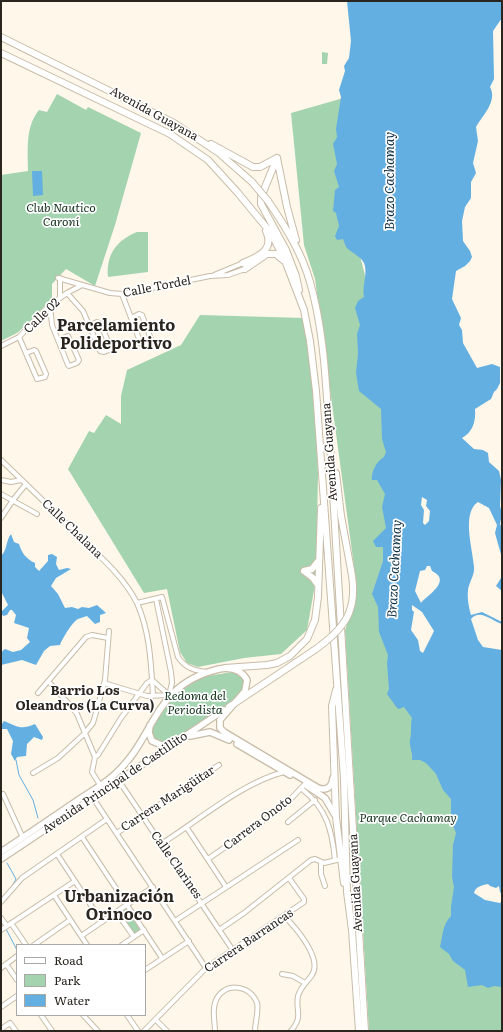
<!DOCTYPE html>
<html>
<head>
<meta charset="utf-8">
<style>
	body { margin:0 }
	#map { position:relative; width:503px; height:1032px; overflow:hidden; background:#fef7ea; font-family:Literata,serif }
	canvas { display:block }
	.frame { position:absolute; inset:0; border:2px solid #2a251e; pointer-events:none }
	.legend { position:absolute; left:16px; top:944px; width:130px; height:72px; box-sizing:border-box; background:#fff; border:1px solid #aaa8a5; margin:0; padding:5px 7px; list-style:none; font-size:12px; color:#2a251e }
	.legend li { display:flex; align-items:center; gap:8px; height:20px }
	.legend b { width:20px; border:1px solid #aaa8a5 }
</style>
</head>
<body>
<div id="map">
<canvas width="503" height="1032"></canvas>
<div class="frame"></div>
<ul class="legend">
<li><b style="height:5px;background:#fff"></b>Road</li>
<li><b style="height:11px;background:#a3d3af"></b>Park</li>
<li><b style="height:11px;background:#64afe1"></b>Water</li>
</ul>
</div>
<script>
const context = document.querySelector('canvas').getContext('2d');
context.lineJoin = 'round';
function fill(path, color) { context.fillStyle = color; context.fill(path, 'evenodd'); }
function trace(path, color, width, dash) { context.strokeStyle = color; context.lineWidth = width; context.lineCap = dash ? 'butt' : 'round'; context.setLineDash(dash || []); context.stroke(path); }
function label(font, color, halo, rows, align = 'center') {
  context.font = font + ' Literata,serif'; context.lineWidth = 3.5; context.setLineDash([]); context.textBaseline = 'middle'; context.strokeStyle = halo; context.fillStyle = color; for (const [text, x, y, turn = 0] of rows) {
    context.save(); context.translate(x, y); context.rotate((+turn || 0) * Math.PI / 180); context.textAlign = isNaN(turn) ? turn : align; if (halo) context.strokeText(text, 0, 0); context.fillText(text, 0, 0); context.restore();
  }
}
fill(new Path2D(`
	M322 52 328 53 327 64H322Z
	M57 94 86 110 88 107 141 133 115 225 95 286 66 269 52 284V298L33 319 17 333 1 341V175L28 171C28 150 25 127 39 110L47 112Z
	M347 97 346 201 370 295 384 408 416 711 429 766 460 798 457 941 502 981V1031H369L345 631 357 588 315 279 304 245 291 113Z
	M137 232H148V272L108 277C106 254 117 240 137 232Z
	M200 315 304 318 315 406 318 473 316 579 307 630 281 654 244 658 198 667 187 663 180 652 167 589 144 593 68 469 89 431 94 433 106 415 121 424V396L127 370 181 345Z
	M232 672 242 675 245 685 238 698 164 746 156 744 151 736 154 720 174 695 202 677Z
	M127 907 142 930 135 935 119 913Z`), '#a3d3af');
fill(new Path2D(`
	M347 1H502V18L493 31 494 79 490 87C498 101 482 116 476 127L478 141 473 163 476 173 471 182V198L465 207 462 221 463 241 470 251 472 257 470 261 465 266 456 271 452 299 461 318 459 325 462 330 463 343 477 368 492 364 500 367V383L497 389 494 392 491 399 475 409C476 421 473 432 462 438L474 449 483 450 488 453 489 462 499 471 501 480 500 506 502 514 500 524 502 528V591L496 586 501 578 502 566V558L495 533 497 525 489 508 478 502C461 513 473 550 474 567 475 575 469 582 468 590 467 598 469 608 471 615L482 612 502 622V624C492 621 480 608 471 619L478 640 483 647 502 650V894L500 892 499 886 496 888 490 886 488 884C482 885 475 887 474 893L485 900 500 903 502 901V987L494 986 488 988 482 985 468 987 465 970 453 961 449 954 440 947C443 936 442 925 451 916V907L454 887 452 877 453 845 456 833 451 821V799L443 790 436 774 426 763 420 760H412C413 753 409 746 410 740 412 731 410 726 412 718L404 707 399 709 397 708 387 694 389 689 387 663 388 655 379 632 378 607 372 594 383 561V547H376L373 541 386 528 382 507 385 494 377 480H372C371 472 376 462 384 457L386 452 382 439 381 409 359 391 356 373 358 353 357 334 360 325 355 308 358 301 364 297C362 286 367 277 365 266 364 258 352 253 347 248 345 246 344 241 343 239L337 240 335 236 339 226 336 213 333 211 335 190 339 187 334 171 337 164 333 144 337 137 336 129 341 97 339 90 345 71 344 66 349 58 351 41ZM422 497 427 500 426 506 430 511 429 521 425 525 423 523 424 510 421 505ZM427 566H430L432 571C453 581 426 596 421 603L415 591 420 571 425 570ZM412 605 422 612 434 631 423 653 420 651 418 640 411 630 414 612 412 610Z
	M32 171H42L43 195 33 196Z
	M11 534 14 542 19 544C22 553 26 559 35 563V567L39 571 48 561V555L52 554 57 557 56 564 59 570 67 568 71 569 56 578 51 586 58 594 65 608 72 607 78 609 82 607 89 608 97 605 106 613 100 615V622L95 624 87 616C84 617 81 618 78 619 73 621 62 639 60 645L50 646 44 651 36 665 22 660 1 665C1 659 0 651 5 649L13 652 21 650 30 642 27 638 29 628 14 623 16 615 12 610H10L7 615 3 616 1 612 8 605 1 591V556C7 551 6 540 11 534Z
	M4 721C18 727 21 730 35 724L43 737 42 740 34 737 27 744 26 756 17 757 15 761 11 754 13 741 7 729H1V725Z`), '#64afe1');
trace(new Path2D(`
	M16 760 19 775 33 800 38 818
	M7 863 16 879 12 886
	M1 898 5 895
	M6 929 17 950`), '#64afe1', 1);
const street = new Path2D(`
	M214 275 243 263
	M58 278 110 293 122 294 210 276 228 275 245 269
	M60 278V298
	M67 293 83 311 100 351 104 352 109 350 110 346 100 323 97 322 89 326
	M122 294 141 344 150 342 151 339 142 315 139 314 131 318
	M50 305 52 325 68 365 69 366 77 363 79 360 68 336 58 340
	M19 337 37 379 45 377 46 374 36 351 34 350 26 353
	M1 346 19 337 50 305 67 293 82 285
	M1 460C29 487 57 514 84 541 103 559 125 579 137 603 150 632 151 664 153 695
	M1 480 11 482 21 480
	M1 494 37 514
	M1 518 13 500 26 484
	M156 599 171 672 172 683 169 695
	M137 603 162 597 178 657C185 668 195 671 208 672
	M48 681 70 705 77 714 95 757 92 772 100 785
	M104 683 147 696 169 695
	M38 693 86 637 92 635 108 638
	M95 757 98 755 121 718 147 683 152 680 169 695
	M33 773 58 758 84 734 93 723 105 680 109 631
	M119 781 232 949
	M302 789C327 809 332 830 335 860
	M1 795 3 794 23 838
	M93 798 206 968
	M288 822 315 800
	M187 828 226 887
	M117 833 219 765
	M82 837 162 958
	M161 844C198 821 243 782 284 772
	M57 854 102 922
	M208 859 284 806 305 784
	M321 862V874L325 886
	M54 895 87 945
	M1 902 22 878 107 819
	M117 913 134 937
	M1 918 7 926
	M175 921 298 840
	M289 921C300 933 322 960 312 975 307 982 300 988 298 996 295 1012 304 1015 291 1031
	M11 923 26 945
	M1 930 75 881
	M219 930 244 913 311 860 315 859 324 863 341 859
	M81 936 153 887
	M34 945 70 920
	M122 945 144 930
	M6 964 17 980
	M1 968 17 956
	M145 970 189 941
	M282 974 293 976 305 983
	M1 1007 17 996
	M41 1015 52 1031
	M83 1015 98 1031
	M127 1015 138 1031
	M156 1020 167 1031
	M1 1029 10 1023 16 1031
	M144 1031 206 968 304 902V899L289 878
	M215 1031C215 1022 212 1012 215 1003 221 982 250 983 257 1003 259 1011 255 1023 255 1031`);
const secondary = new Path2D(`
	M150 725 149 733 152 741 164 746 171 744
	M190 736 210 732 229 740
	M237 744 290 775
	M307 786 325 798 335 815
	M1 852C28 834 55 816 81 798 92 791 104 784 114 775 157 737 151 685 219 669 230 667 241 669 247 680L245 691 220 720V728L224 732 318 788C327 791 332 787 333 778
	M1 859 224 710`);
const primary = new Path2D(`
	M1 37 174 123 219 153 252 182
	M1 53 170 134 208 160 238 193 271 233 286 263 304 310 310 341 316 391 344 779 347 892 352 930 359 1031
	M211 144 253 167H260L277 158
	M277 158 261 197V204L286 250 296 276 299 290
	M277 158 287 207 296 240
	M268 201C285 226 302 253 310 282 325 334 326 389 330 442L365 1031
	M243 263C258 257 275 250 266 231
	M245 269 267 254H276L283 260
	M336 473 341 516 351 570
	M304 571 312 569 319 560
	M304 571 313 578 318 585
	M225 668 267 665 277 663 290 656 307 639 315 620 318 597 321 508
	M336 690 332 706 336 817 344 883
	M229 707 313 651`);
trace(street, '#c8bca8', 6);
trace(secondary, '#c8bca8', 8);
trace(primary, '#c8bca8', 8);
trace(street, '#fff', 4);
trace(secondary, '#fff', 5.5);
trace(primary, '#fff', 6);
const primaryBridge = new Path2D(`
	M252 182 268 201
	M313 651C345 629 359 610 351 570`);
trace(primaryBridge, '#c8bca8', 8, []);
trace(primaryBridge, '#fff', 6);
label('12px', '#2a251e', '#fff', [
	["Avenida Guayana",154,114,29],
	["Calle Tordel",157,287,-11],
	["Calle 02",42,316,-44],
	["Avenida Guayana",330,452,-94],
	["Calle Chalana",72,529,44],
	["Avenida Principal de Castillito",115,783,-34],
	["Carrera Marigüitar",168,799,-33],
	["Carrera Onoto",258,823,-37],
	["Calle Clarines",176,865,55],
	["Avenida Guayana",356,883,-93],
	["Carrera Barrancas",249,941,-34]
]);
label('italic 12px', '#14341e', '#fff', [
	["Club Nautico",61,208],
	["Caroní",61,222],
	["Redoma del",195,696],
	["Periodista",195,710],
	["Parque Cachamay",408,818]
]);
label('italic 13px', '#0d2f44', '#fff', [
	["Brazo Cachamay",390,181,-90],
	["Brazo Cachamay",395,569,-87]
]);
label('bold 13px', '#2a251e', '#fff', [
	["Barrio Los",85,691],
	["Oleandros (La Curva)",85,706]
]);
label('bold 16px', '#2a251e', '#fff', [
	["Parcelamiento",116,326],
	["Polideportivo",116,344],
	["Urbanización",119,897],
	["Orinoco",119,915]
]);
</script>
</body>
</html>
